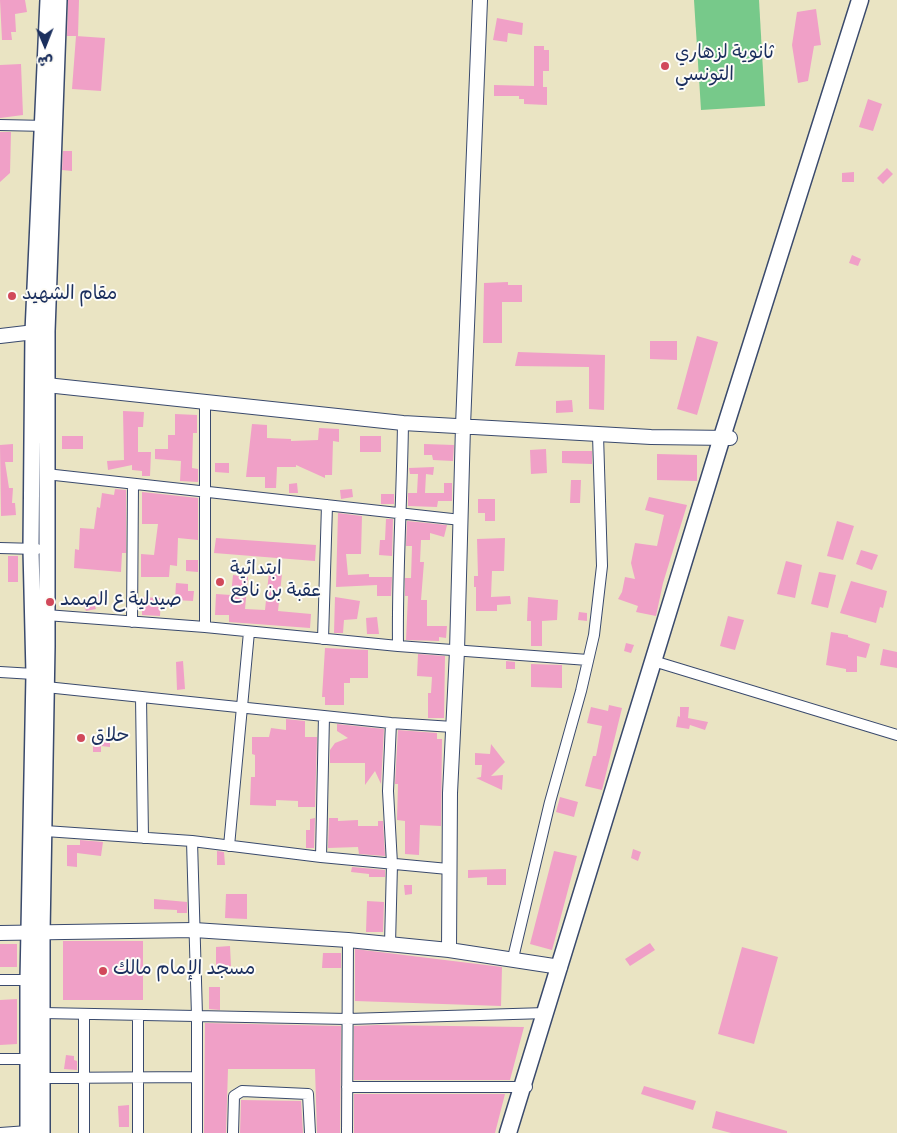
<!DOCTYPE html>
<html>
<head>
<meta charset="utf-8">
<style>
	body { margin:0 }
	#map { position:relative; width:897px; height:1133px; overflow:hidden; background:#eae4c3; font-family:Dekko,"Playpen Sans Arabic",sans-serif }
	canvas { display:block }
	.north { position:absolute; left:20px; top:20px; width:50px; height:50px; -webkit-text-stroke:4px #fdfcf7; paint-order:stroke; rotate:179deg; font-size:14px; font-weight:700; line-height:20px; text-align:center; color:#1b2f5e }
	.north::after { content:''; display:block; margin:auto; width:18px; height:22px; background:#1b2f5e; clip-path:polygon(50% 0,100% 100%,50% 72%,0 100%) }
</style>
</head>
<body>
<div id="map">
<canvas width="897" height="1133"></canvas>
<div class="north">ش</div>
</div>
<script>
const context = document.querySelector('canvas').getContext('2d');
context.lineJoin = 'round';
function fill(path, color) { context.fillStyle = color; context.fill(path, 'evenodd'); }
function trace(path, color, width, dash) { context.strokeStyle = color; context.lineWidth = width; context.lineCap = dash ? 'butt' : 'round'; context.setLineDash(dash || []); context.stroke(path); }
function label(font, color, halo, rows, align = 'center') {
  context.font = font + ' Dekko,"Playpen Sans Arabic",sans-serif'; context.lineWidth = 4; context.setLineDash([]); context.textBaseline = 'middle'; context.strokeStyle = halo; context.fillStyle = color; for (const [text, x, y, turn = 0] of rows) {
    context.save(); context.translate(x, y); context.rotate((+turn || 0) * Math.PI / 180); context.textAlign = isNaN(turn) ? turn : align; if (halo) context.strokeText(text, 0, 0); context.fillText(text, 0, 0); context.restore();
  }
}
fill(new Path2D(`
	M694 0H759L765 106 701 110Z`), '#77c98a');
fill(new Path2D(`
	M0 0H25L27 12 15 14 16 32H11L12 40H2Z
	M68 0H79L78 36H67Z
	M816 9 821 45 814 46 808 81 798 83 792 45 797 12Z
	M497 18 523 23 522 35 508 33 507 42 493 40Z
	M76 36 105 38 101 91 72 89Z
	M534 46H544V50H549V71H543V87H547V105L524 104V99H519V96H494V85L534 86Z
	M21 64 23 115 0 118V65Z
	M868 99 882 104 873 131 859 127Z
	M0 132H11L10 173 0 182Z
	M63 151H72V171L62 170Z
	M887 168 893 174 883 184 877 178Z
	M854 172V182H842V173Z
	M852 255 861 259 858 266 849 263Z
	M508 282V285H522V302H502V343H483L484 283Z
	M697 336 718 342 697 415 677 409Z
	M650 341H677V360L650 359Z
	M518 352 605 355 604 410 589 409V367L515 366Z
	M572 400 573 412 556 413V401Z
	M123 411 144 412 143 427H138V452H151L150 476H142V471L132 470V465L108 470 107 461 124 460Z
	M175 414 197 415V433H193L192 468 198 469V482L180 481 181 461 155 459V449H168V435H175Z
	M252 424 267 425V438L291 439V441L318 440 319 428 339 429V442L333 441 332 475H325V478L296 465V467H277L276 488H265V477H246Z
	M62 436H83V449H62Z
	M360 436H381V452H360Z
	M13 444V462H5L9 488H13L12 503H15L16 515 1 516 0 445Z
	M424 444 454 445 453 461 433 460 432 455H424Z
	M546 449 547 473 531 474 530 450Z
	M562 451H592V464L562 463Z
	M657 454 697 455V481L657 480Z
	M215 463H229V473L215 472Z
	M434 467 433 475 426 474 425 493H444V483H452V501H438L437 507 408 506V493H417L418 474H410L409 468Z
	M571 480H581L580 503H570Z
	M297 483 298 493H289V484Z
	M115 489 126 490V553H122L121 572 74 568 75 549 79 550 80 528 94 529 97 507 100 508 102 493 114 495Z
	M352 489 353 497 341 499 340 490Z
	M142 492 198 498V540L178 538 177 566 170 565 169 577H141V554L154 555 158 524H142Z
	M381 494H394V504H381Z
	M649 497 687 505 663 583 656 616 636 612 638 606 618 599 622 592 625 577 635 579 631 563 635 543 657 546 664 515 645 510Z
	M478 499H495V521H485V513H478Z
	M338 513 362 516 361 554H346L348 575 369 574V577H392L391 596H377V585L336 587Z
	M386 519H393L392 556 379 555 380 540H385Z
	M407 521 447 525 444 537 430 533V540H421L420 562H424L421 600H427V626H447L446 638 439 637V641L406 640 408 596H405V578H411L412 546H406Z
	M837 521 854 526 843 560 827 556Z
	M216 538 316 545 315 561 214 553Z
	M505 538 504 571H492L491 597 510 596 511 604 497 605V611H476V587H474V576H478L477 539Z
	M861 550 878 555 872 570 856 564Z
	M8 556H18V582H8Z
	M186 560H198V572L186 571Z
	M786 561 802 565 795 598 777 594Z
	M269 572 282 574 278 611 311 614 310 628 229 622V615H215L216 594 231 595 233 575 248 577 245 609 265 610Z
	M819 572 836 575 828 608 811 604Z
	M851 581 887 591 883 608 880 607 876 623 840 613Z
	M176 583 188 584V591H194L193 601 175 600Z
	M98 594H107V603H98Z
	M142 597 161 598 160 616 142 615Z
	M335 597 360 601 357 619 344 620 343 633H334Z
	M528 597 558 600 557 620 542 621V646H531V621H527Z
	M93 601 96 609 86 611 83 604Z
	M579 612 587 613V621L578 620Z
	M728 616 744 620 735 650 720 646Z
	M377 617 379 634H367L366 618Z
	M831 632 848 635V637L870 644 866 658 857 656V672H846V669L826 665Z
	M626 643 634 645 631 653 624 651Z
	M325 648 368 650V678H350V683H344V705H325V697H322Z
	M883 649 897 652V668L880 665Z
	M418 654 445 656 444 718H428V693H431L432 677 417 676Z
	M183 661 185 689 177 690 176 662Z
	M506 661 515 662V669H506Z
	M531 664 562 665V688L531 687Z
	M609 705 622 708 602 790 585 786 593 756H596L602 726 587 723 591 707 608 711Z
	M680 707H689L688 718 708 722 705 730 690 725 689 729 676 727 678 716 680 717Z
	M286 719 305 721V737H317L315 807H298V801L276 800V806L250 805 251 777H255V755L252 754V737H269L271 728 286 730Z
	M337 724 384 729 381 784 375 771 365 785V763H330V750L335 743 348 738 337 731Z
	M398 730 437 733V739H442L441 826 420 825 419 855 405 854V821L397 820 398 784H395Z
	M93 738H110V747L101 746V752H93Z
	M491 744 505 762 491 776 503 775 502 790 476 778 481 777 482 765H475V753L490 754Z
	M560 797 578 802 574 817 556 812Z
	M315 818 314 848H306V830H310V819Z
	M329 818H338V821L358 820V826H378V821H383L385 856 359 854 358 847 328 848Z
	M80 840 103 842 101 856 77 853V867L67 866V845H80Z
	M633 849 641 852 638 861 631 858Z
	M217 851 224 852 225 865H217Z
	M554 851 577 856 552 950 530 944Z
	M352 867 385 870V877H369V874L351 872Z
	M506 869V885H487V877L468 878V870Z
	M404 885H412V894L405 895Z
	M226 894H247V919L225 918Z
	M154 899 187 902V913H177V910L154 909Z
	M367 901 384 902 383 932H366Z
	M63 941H143V1000H63Z
	M650 943 655 950 630 966 625 959Z
	M0 944H17V967H0Z
	M230 946 231 966H216V947Z
	M742 947 778 957 754 1044 718 1034Z
	M355 949 502 967 501 1006 355 1001Z
	M323 953H341V968H322Z
	M209 987H220V1010L209 1009Z
	M17 999V1044L0 1045V1000Z
	M205 1023 341 1026 340 1133H317L315 1069H228L226 1133H204Z
	M354 1026 377 1025 524 1027 510 1080H354Z
	M66 1055 74 1056V1060L77 1061V1070L64 1069Z
	M644 1086 696 1101 693 1110 641 1094Z
	M354 1094H505L495 1133H354Z
	M241 1100 301 1101 303 1133H240Z
	M129 1105V1127H119L118 1106Z
	M716 1111 787 1131V1133H731L712 1128Z`), '#f0a0c7');
const minor = new Path2D(`
	M0 125 47 126
	M205 402V627
	M46 474 461 520
	M0 548 37 549
	M46 615 205 627 398 646 588 660
	M132 622 133 484
	M323 639 327 505
	M398 646C397 572 402 498 403 423
	M660 663 897 735
	M0 672 34 674
	M46 687 391 723 453 727
	M141 697 143 838
	M45 831 192 841 321 857 448 869
	M192 841 197 1016V1133
	M229 846 249 632
	M321 857 324 716
	M390 944 392 864 388 791 391 723
	M513 958 550 802 581 691 594 635 602 566 598 435
	M0 980H28
	M43 1013 348 1019 546 1013
	M0 1059H28
	M42 1078 197 1077
	M347 1087H527
	M0 1133 28 1131
	M84 1133V1015
	M138 1133V1016
	M233 1133 234 1096 242 1091 308 1094 310 1133
	M347 1133 348 940`);
const tertiary = new Path2D(`
	M0 336 43 331
	M37 384 403 423 651 437 730 438
	M0 933 194 930 348 940 449 950 560 967
	M449 950 450 793 457 651 463 426 480 0`);
const secondary = new Path2D(`
	M28 1133V980L34 674 31 549 33 332 48 0
	M42 1133V933L47 646V331L59 0`);
const primary = new Path2D(`
	M508 1133 722 437 860 0`);
trace(minor, '#3a4a6d', 12);
trace(tertiary, '#3a4a6d', 16);
trace(secondary, '#3a4a6d', 18);
trace(primary, '#3a4a6d', 19);
trace(minor, '#fff', 10);
trace(tertiary, '#fff', 14);
trace(secondary, '#fff', 15);
trace(primary, '#fff', 16);
for (const [x, y, r, color] of [
	[665,66,5,"#d1495b"],
	[12,296,5,"#d1495b"],
	[220,582,5,"#d1495b"],
	[50,602,5,"#d1495b"],
	[81,738,5,"#d1495b"],
	[103,971,5,"#d1495b"]
]) { const dot = new Path2D(); dot.arc(x, y, r, 0, 2 * Math.PI); context.fillStyle = color; context.fill(dot); trace(dot, '#fdfcf7', 2); }
label('19px', '#1b2f5e', '#fdfcf7', [
	["ثانوية لزهاري",675,55],
	["التونسي",675,77],
	["مقام الشهيد",22,296],
	["ابتدائية",230,571],
	["عقبة بن نافع",230,593],
	["صيدلية ع الصمد",60,602],
	["حلاق",91,738],
	["مسجد الإمام مالك",113,971]
], 'left');
</script>
</body>
</html>
